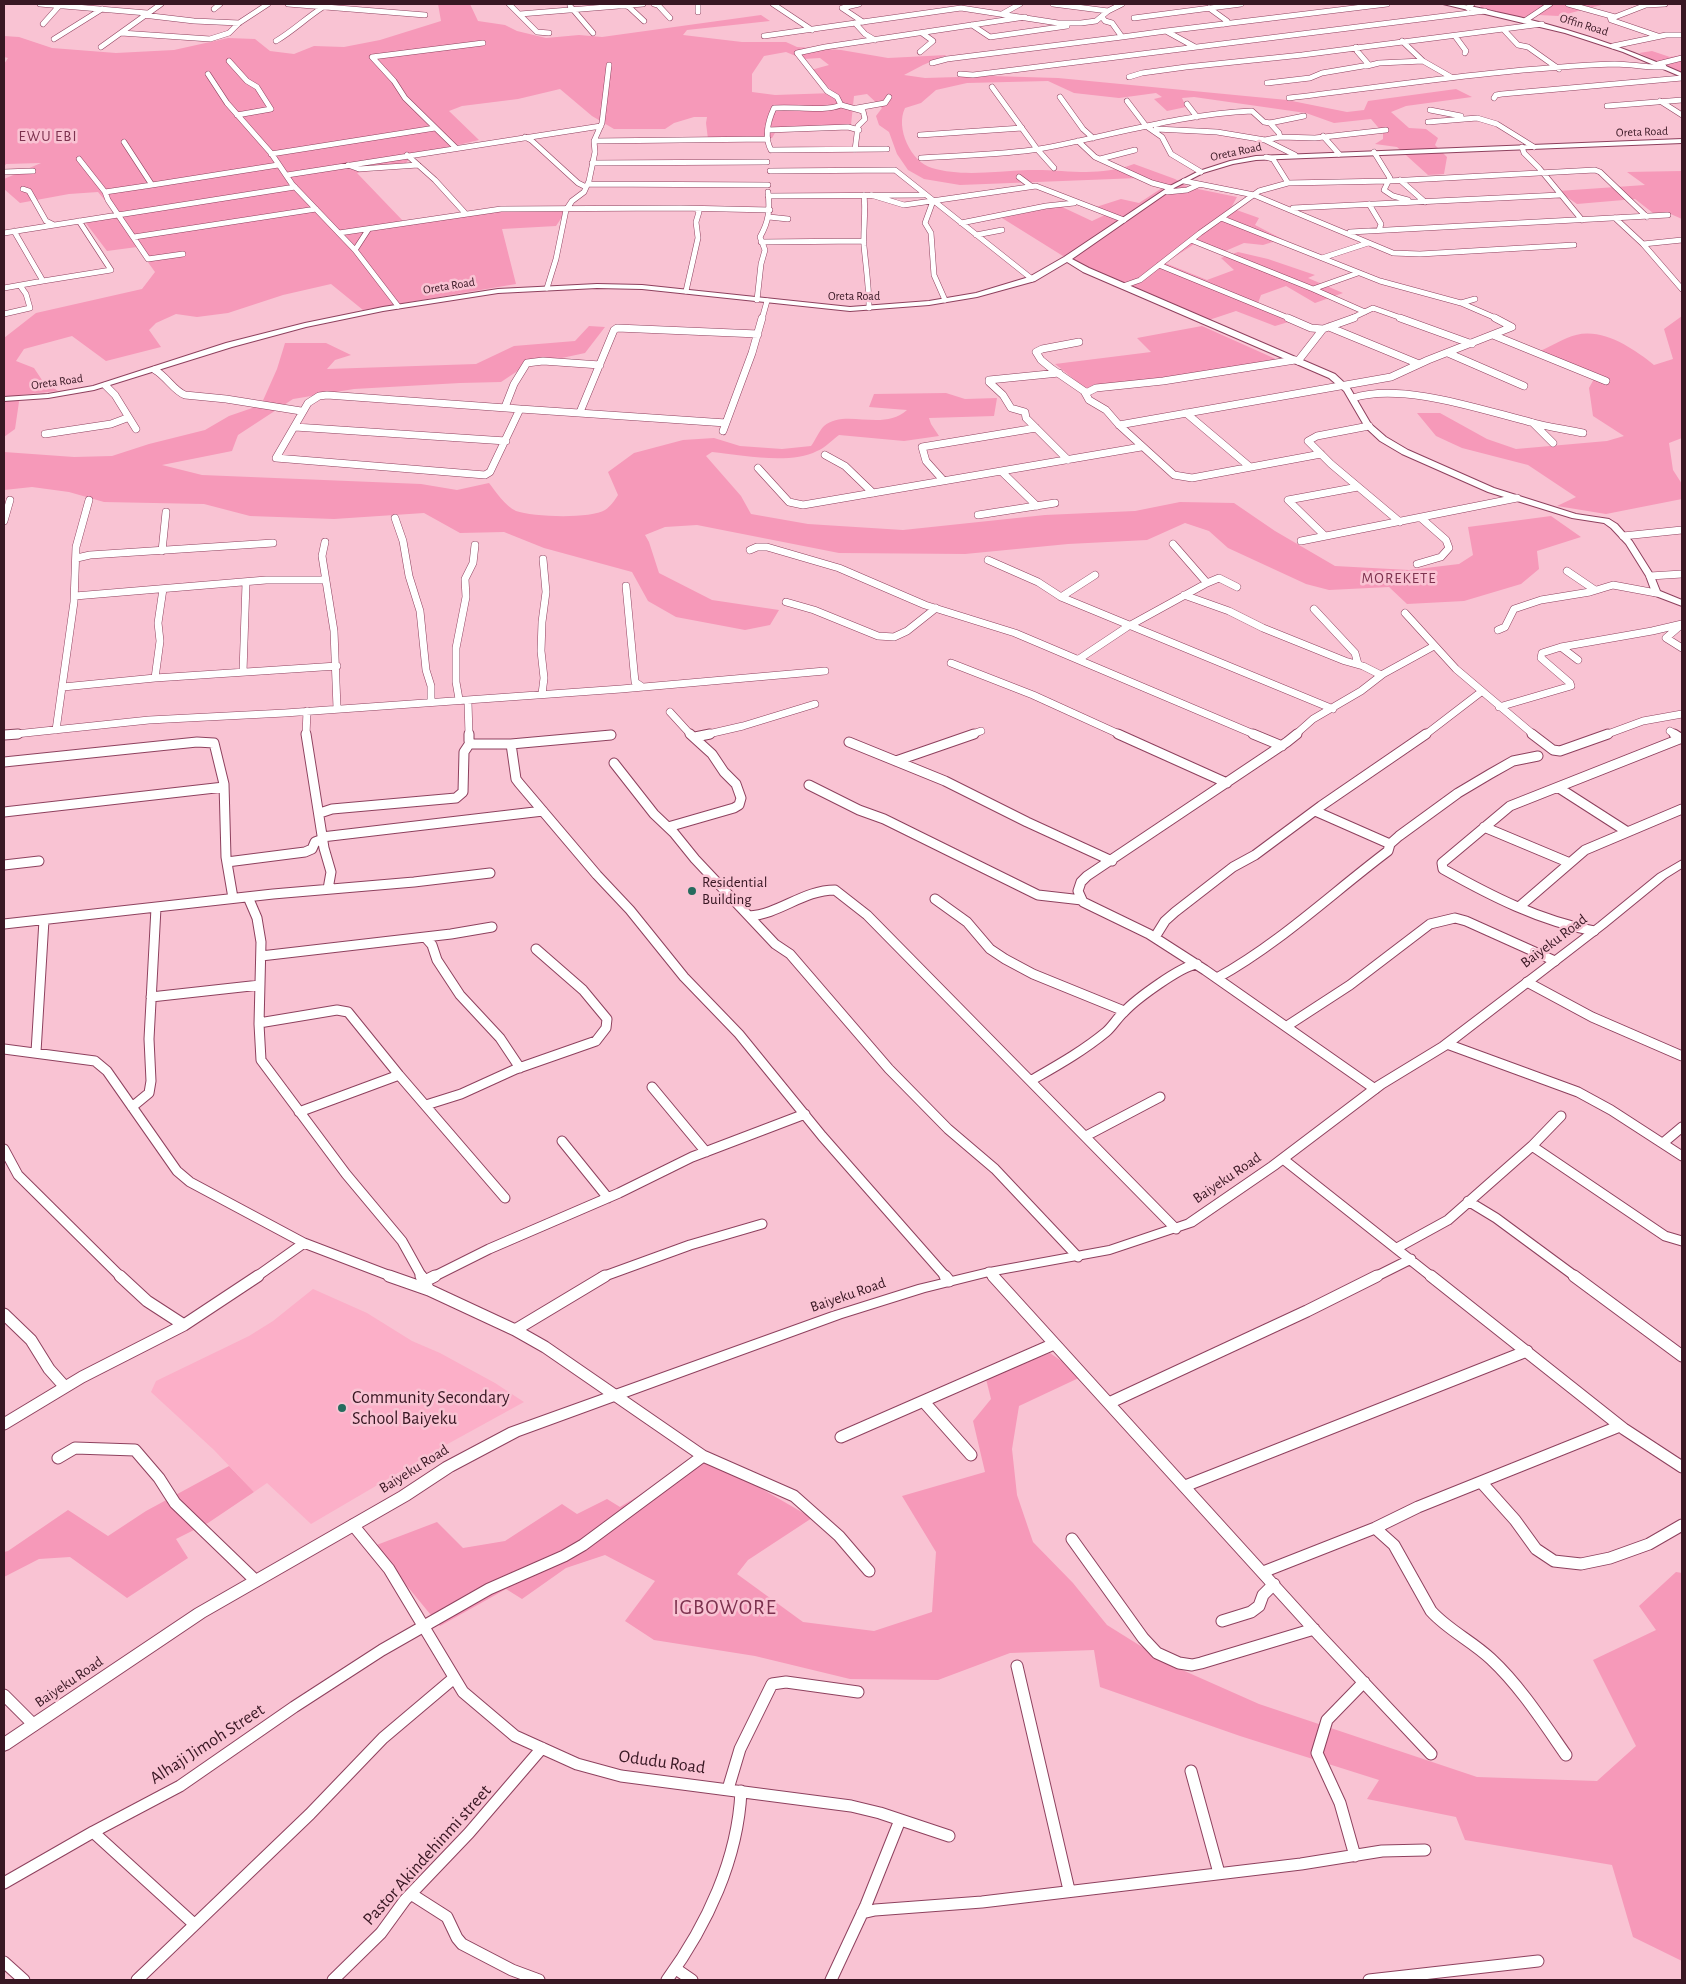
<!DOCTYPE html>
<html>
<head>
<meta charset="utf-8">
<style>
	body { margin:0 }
	#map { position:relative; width:1686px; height:1984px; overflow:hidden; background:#f9c3d3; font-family:"Alegreya Sans",sans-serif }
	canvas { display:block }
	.frame { position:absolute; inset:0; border:5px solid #381723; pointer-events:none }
</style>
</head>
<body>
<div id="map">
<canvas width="1686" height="1984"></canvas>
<div class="frame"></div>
</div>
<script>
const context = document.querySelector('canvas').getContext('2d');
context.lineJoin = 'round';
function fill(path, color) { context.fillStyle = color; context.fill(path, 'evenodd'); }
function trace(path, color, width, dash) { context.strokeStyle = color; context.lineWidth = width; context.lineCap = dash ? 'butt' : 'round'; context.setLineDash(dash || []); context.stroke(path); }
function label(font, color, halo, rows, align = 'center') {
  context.font = font + ' "Alegreya Sans",sans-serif'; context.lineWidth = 5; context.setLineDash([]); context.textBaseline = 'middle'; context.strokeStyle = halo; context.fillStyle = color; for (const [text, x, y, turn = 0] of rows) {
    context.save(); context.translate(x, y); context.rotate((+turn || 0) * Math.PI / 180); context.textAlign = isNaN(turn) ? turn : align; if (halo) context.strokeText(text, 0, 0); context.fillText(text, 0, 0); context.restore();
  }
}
fill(new Path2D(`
	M313 1289 367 1313 412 1341 440 1353 495 1383 524 1402 444 1446 311 1524 267 1483 254 1492 214 1450 151 1392 156 1381 249 1336 273 1321Z`), '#fcafc8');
fill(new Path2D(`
	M438 4H470L478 21 505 25 517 31 546 38 579 35 602 37 761 15 770 21 687 30 683 35 742 42H786L797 47 841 50 888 58 947 55 923 65 904 75 925 78 991 76 1058 78 1287 100 1347 112 1364 110 1368 101 1456 89 1472 97 1406 106 1391 112 1409 128 1426 129 1438 138 1435 145 1447 157 1444 174 1428 175 1397 147 1375 144 1383 139V133L1371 119 1334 123 1306 113 1194 97 1182 98 1186 107 1167 111 1154 99 1162 97 1156 93 1119 98 1074 93 1048 81 967 83 936 90 921 103 905 108C895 128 911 162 932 168 962 177 997 171 1028 170 1068 169 1095 178 1134 164L1175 179 1188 187 1237 197 1231 208 1259 218 1255 225 1282 239 1263 245 1244 243 1223 252 1199 241 1165 263 1207 280 1234 270 1221 258 1238 252 1268 259 1315 275 1308 278 1343 293 1315 303 1286 286 1261 295 1258 303 1295 320 1275 326 1236 311 1209 320 1079 266 1002 218 1060 206 1092 221 1107 214 1093 208 1121 199 1139 203 1162 188 1139 178 960 185 924 179 908 170 897 154 889 132 879 125 876 116 882 108 867 94 854 96 851 125 784 129 776 131 772 138 708 139 706 123 707 117H694L674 123 665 129H614L592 116 560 89 518 99 462 106 449 111 479 140 412 156 405 164 357 173 404 222 493 210 566 211 556 226 502 229 516 284 363 310 331 284 283 295 228 313 197 317 176 314 156 323 149 330 161 347 106 361 72 336 24 349 16 361 34 368 42 380 58 391 20 395 15 429 4 437V338L36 313 142 289 155 272 137 247 107 251 85 222 119 217 98 192 69 194 20 203 4 189V179L41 163 6 164 4 167V64L8 58 4 57V36L19 37 52 48 116 53 174 50 228 38 255 39 270 51 294 54 314 46 344 47 380 40 441 21ZM786 52 803 59 820 58 829 65 811 70 834 93 775 95 752 92V74L764 56Z
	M1479 4H1605L1559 16 1538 15 1531 20 1482 9Z
	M1652 51 1670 57 1682 55V74L1639 53Z
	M1682 171V219L1666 212 1653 213 1635 199 1577 204 1558 191 1645 185 1627 172Z
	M1682 316V438L1669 443 1673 470 1682 484V499L1606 514 1557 506 1576 497 1528 465 1462 448 1436 436 1417 413H1440L1487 439 1516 449 1607 441 1624 436 1593 416 1589 388 1596 375 1540 351C1552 346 1564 338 1576 335 1604 328 1634 349 1654 365L1673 359 1664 329Z
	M589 326 605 327 585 353 525 366 501 382 460 383 354 389 293 399 238 435 232 451 162 465 202 475 421 484 457 490 489 483C496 492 505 506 516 511 532 517 591 519 605 510 610 507 615 500 618 495L608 472 634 453 683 440 714 438 740 446 782 449 811 446C815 441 819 431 824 426 845 408 883 432 907 410L869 407 874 394 946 393 965 399 997 398 994 416 929 418 931 424 939 436 904 441 839 435C832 440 825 448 817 451 790 465 741 455 712 452L706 456 741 496 751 514 808 524 903 530 1045 515 1135 511 1180 502 1234 503 1275 531 1335 566 1409 570 1459 564 1473 555 1468 527 1551 516 1581 537 1537 551 1539 569 1521 584 1464 601 1407 604 1389 587 1329 590 1306 584 1228 548 1209 531 1185 523 1147 540 1068 544 965 554 839 553 697 525 665 527 645 535 649 542 659 573 712 600 779 610 770 625 745 630 676 617 648 601 632 572 544 548 504 532 460 533 424 513 334 519 250 516 204 504 104 502 69 492 32 487 4 490V452L74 457 112 456 149 444 205 430 229 416 261 405 277 369 285 343H326L351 355 335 360 327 369 476 364 514 346 575 341Z
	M1202 326 1278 360 1086 389 1055 364 1151 352 1137 338Z
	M1050 1353 1083 1376 1019 1406 1012 1449 1017 1495 1033 1542 1073 1583 1107 1625 1171 1665 1259 1704 1477 1777 1597 1781 1636 1746 1593 1660 1656 1630 1639 1606 1676 1572 1682 1573V1961L1633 1937 1612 1865 1465 1840 1456 1817 1367 1799 1379 1780 1240 1736 1100 1687 1094 1650 1010 1653 938 1680 850 1679 755 1656 654 1640 625 1621 655 1581 605 1555 566 1568 522 1599 506 1589 440 1626 374 1546 437 1522 463 1548 505 1541 562 1504 577 1514 607 1499 620 1507 705 1456 812 1518 748 1560 737 1574 803 1622 874 1631 932 1612 936 1552 902 1496 985 1472 973 1421 991 1399 986 1379Z
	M229 1466 254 1492 208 1523 176 1539 188 1558 127 1598 70 1557 39 1559 4 1577V1552L8 1551 68 1510 108 1536 146 1511Z`), '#f699b9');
const streetFar3 = new Path2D(`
	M40 4 147 13
	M288 4 425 15
	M509 4 537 32 549 33
	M654 4 658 5 670 18
	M698 4V12
	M773 4 812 30
	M859 4 842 8 863 22
	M1053 4 1108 11
	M1568 4 1615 17 1646 5 1665 4
	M623 5 629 7 644 21
	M570 6 593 33
	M1209 8 1227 21 1224 24
	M1468 8 1472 4
	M214 9 220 4
	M520 14 643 4
	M1002 14 1020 4
	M143 15 194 21 239 23
	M1610 17 1611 20 1658 36
	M1134 18 1241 4
	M1526 20 1550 4
	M855 23 865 34 875 40
	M43 24 59 6
	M972 25 990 37 1067 26
	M1504 30 1518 45 1528 47 1559 69
	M1166 31 1387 4
	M121 33 210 39 229 33 239 23 268 4
	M764 36 961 8 1058 23H1081L1096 21 1108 11 1122 4
	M1455 36 1466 51 1465 53
	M1122 37 1166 31 1195 47
	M54 39 102 9
	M276 41C293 31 306 18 323 7
	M1402 41 1423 61 1451 77
	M1613 46 1666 35H1682
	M101 47 161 4
	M920 52 933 41 922 33
	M229 61 247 81 257 87 271 109 237 115
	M932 63 947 59 1122 37 1112 23 1105 21 1102 17
	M1658 64 1682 58
	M1367 66 1379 63 1423 61
	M208 74 227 103 271 153 292 184 355 250 398 306
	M960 74 973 75 1485 11
	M1129 77 1142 73 1186 67 1302 55 1542 24
	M1267 83 1310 78 1322 73 1369 65 1357 51 1356 47
	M992 87 1037 149 1054 168
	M1060 97 1083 129 1093 138
	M1289 98C1397 85 1506 68 1615 64 1631 64 1647 68 1664 67
	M1494 98 1496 95 1502 94 1682 78
	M1127 101 1146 126 1162 137 1171 154 1201 172
	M1660 101 1682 115
	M1187 104 1197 117
	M841 105 863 111 865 119 858 126 855 150
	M1607 106 1682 100
	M857 108 885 103 889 97
	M1430 110 1461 116
	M1428 122 1477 118 1497 124 1534 147
	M1156 129 1217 132 1265 140 1280 137 1279 133 1270 123
	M768 130 848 127 859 130
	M920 135 1022 128
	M1323 136 1339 154
	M525 137 531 140 578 183 586 187
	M1280 137 1315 138 1386 130
	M1265 140 1295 155
	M594 141 768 139
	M1078 141 1095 157 1152 183 1171 188
	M1522 147 1524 153 1539 168 1582 220
	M456 148 405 98 394 81 372 57 483 43
	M771 150C764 137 768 121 774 108 794 106 824 112 841 105L837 97 827 91 797 53 825 47 1025 17
	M771 150 887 149
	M1374 152 1390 178 1384 190 1393 196 1408 200
	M271 154 435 128
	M407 155 435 180 465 213
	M921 158C960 155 1000 155 1039 149 1110 136 1180 114 1252 111L1264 122 1270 123 1304 116
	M79 159 105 192 108 200 148 259 183 254
	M1100 159 1135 150
	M592 163 767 162
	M348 165 359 169 418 165
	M770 171 895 170 1032 279
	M4 172 33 171
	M287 175 601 126
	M1019 177 1031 186
	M1400 180 1425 202
	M1184 181 1254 195 1393 253 1420 254 1574 245
	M1288 183 1389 181 1595 170 1600 172 1647 217
	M588 184 768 185
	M152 185 278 165
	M23 189 29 191 46 221 54 225
	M105 192 152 185 124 142
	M1167 192 1187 190 1198 185
	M864 195C866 213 863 229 864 246 866 267 869 287 869 308
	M871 195 904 205 1036 186 1124 220
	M768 196 924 195
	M933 201 925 223 931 233 934 275 945 300
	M1369 204 1381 224 1379 230
	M1293 208 1560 195
	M769 217 788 219
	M1221 218 1380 281 1461 303 1498 319
	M1615 218 1643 244 1682 289
	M961 223 1046 206 1074 203
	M1350 232 1668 215
	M4 233 295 187
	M339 233 501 209 681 208 770 210
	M976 235 1002 230
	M134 237 316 209
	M1191 240 1313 289
	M761 242 864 241
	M1643 244 1682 240
	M355 250 368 230
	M1322 258 1368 243
	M1159 265 1291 319
	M1358 273 1313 289 1365 312
	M43 281 111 270 79 221
	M1123 286 1140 280 1200 233 1259 191 1288 183 1273 159 1266 157
	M4 288 43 281 14 231
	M547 288 556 259 566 210 572 201 584 192 589 181 595 152 594 141 602 123 609 65
	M686 291 698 238 696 222 699 212 697 209
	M757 300 761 264 765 250 760 237C769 221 770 210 768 192
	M1461 303 1475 299
	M4 314 30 308 26 294 21 287
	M762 319 767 301
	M1350 319 1373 308 1404 319`);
const streetFar2 = new Path2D(`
	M1288 318 1311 328 1323 329
	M1400 318 1472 344
	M1329 327 1419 364
	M1493 335 1606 381
	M1079 342 1042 349 1036 352 1041 360 1052 369 1084 391 1089 400 1106 410 1119 425 1174 475 1192 478 1321 454
	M1448 353 1524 386
	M1298 361 1323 329 1354 318
	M155 370C167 377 174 391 185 395L226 399 301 411
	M1059 373 989 380V382L1003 395 1011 408 1025 412 1026 418 1068 460
	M106 386 115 395 136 429
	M1086 393 1096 388 1163 381 1295 360
	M327 395 520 409 490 472 485 475 276 458 308 403 319 396Z
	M1353 398C1401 382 1482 410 1530 422 1547 427 1565 429 1583 433
	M505 407 514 384 527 363 543 361 600 365
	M520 409 726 423
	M580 412 614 330 617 328 758 334
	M1186 413 1250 467
	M1533 423 1553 443
	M1119 425 1391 377 1428 360 1512 327 1495 318
	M1369 426 1317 436 1308 441 1331 464 1400 522
	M295 427 506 441
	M723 431 752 353 762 318
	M45 434 111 424 127 418
	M825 455 845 466 873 493
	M758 468 789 502 803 505 1141 447
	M1002 472 1037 506
	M943 480 926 461 922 447 1036 428
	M978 515 1055 503
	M395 518 403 541 409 576 420 611 426 670 431 686V702
	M4 521 10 500
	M1325 536 1288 500 1358 487
	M1623 536 1682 530
	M1301 541 1517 498
	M325 542 322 556 334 631 337 708
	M1173 544 1207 583
	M750 550 757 547H767L839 568 925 605 1015 633 1256 735
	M162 551 166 512
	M77 558 90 555 273 543
	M988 560 1038 582 1061 597 1333 709
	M1417 564 1441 557 1449 548 1446 540 1421 518
	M1567 571 1595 590
	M1650 576 1682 574
	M626 586 635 682 641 686
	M1184 595 1229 611 1263 628 1345 661 1363 666 1381 675
	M75 596 266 580H325
	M1061 597 1095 575
	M786 602 814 610 878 636 894 637 907 631 936 608
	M1314 609 1355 653 1358 664
	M1405 613 1456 669 1534 735
	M1681 625 1666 638 1682 648
	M1498 630 1505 627 1514 609 1541 600 1590 592 1613 585 1656 593
	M1079 659 1127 627 1207 583 1219 578 1237 587
	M1578 660 1561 647 1652 631 1682 624
	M951 663 1033 695 1121 735
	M243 672 246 583
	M155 678 160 641 158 623 163 589
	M63 687 155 678 337 666
	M542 694 544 678 541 651 542 622 546 592 543 559
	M459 699 456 682V648L466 597 465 579 473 563 475 545
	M468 702 469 735
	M1499 707 1571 686 1570 683 1541 658 1542 653 1561 647
	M670 712 691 735
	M56 730 74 602 76 547 89 500
	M1670 731 1676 735
	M6 735 149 720 285 713 621 689 825 671
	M306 735 307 711
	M704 735 743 726 815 704
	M970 735 981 731
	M1295 735 1313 719 1361 691 1383 674 1434 646
	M1425 735 1481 692
	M1605 735 1643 721 1682 714`);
const streetFar1 = new Path2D(`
	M306 734 324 848 331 872 328 889
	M469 734V741L472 744H511L611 735
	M1118 734 1227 783
	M1253 734 1282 746
	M1297 734 1287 742 1087 876 1081 882 1078 891 1083 902 1149 934 1205 970 1375 1089
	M1532 734 1553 750 1560 751 1608 734
	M1674 734 1682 739
	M4 735 18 734
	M695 737 710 734
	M849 742 945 781 1027 822 1112 861
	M511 744 516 779 519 783 597 875 630 910 684 977 739 1034 822 1136 946 1277
	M896 761 974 734
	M4 762 197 742 214 743 224 784 226 857 233 898
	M614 763 654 814 674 833 695 859 775 944 790 954 889 1069 948 1129 995 1169 1078 1257
	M809 785 859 810 884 819 1038 895 1082 900
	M1559 788 1626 831
	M1315 811 1390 844
	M4 812 224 787
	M320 813 332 809 456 798 463 792 464 752 470 743
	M668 827 734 808 739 805 741 798 736 784 724 772 712 754 690 734
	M1484 827 1570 863
	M322 837 543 811
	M227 862 305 852 312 849 315 842 323 839
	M4 865 39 861
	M248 897 257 918 261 942 259 1024 261 1060 346 1174 402 1241 422 1277
	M935 899 967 922 990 949 1005 959 1033 974 1124 1011
	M1519 907 1585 850 1682 809
	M749 916C780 914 803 890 835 890L867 915 1176 1229
	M4 924 273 894 414 882 490 873
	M1594 931C1540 921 1491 896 1443 869L1442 863 1510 806 1682 738
	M425 937 432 945 437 960 460 995 500 1038 520 1068
	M1155 937 1165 921 1175 912 1233 867 1255 855 1321 806 1426 734
	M261 956 451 934 492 927
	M1217 978C1280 943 1331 894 1388 851L1390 844 1399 836 1458 793 1490 774 1513 761 1538 756
	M1527 982 1592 1017 1682 1056
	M151 997 260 985
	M259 1023 337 1010 348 1012 399 1075 505 1198
	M1287 1026 1350 985 1430 924 1455 918 1466 921 1555 961
	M1447 1044 1578 1092 1611 1110 1682 1156
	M4 1049 95 1061 107 1071 177 1171 190 1182 304 1243 393 1277
	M36 1052 44 920
	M1032 1080C1058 1065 1083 1051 1106 1032 1113 1026 1117 1018 1124 1012 1136 999 1181 966 1197 964
	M652 1087 706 1152
	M426 1105 461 1094 516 1069 596 1041 606 1028 607 1019 583 990 536 949
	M132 1107 149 1093 151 1081 149 1039 156 908
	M299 1112 399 1075
	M1086 1136 1160 1097
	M562 1141 608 1198
	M1663 1143 1682 1127
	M1532 1146 1665 1236 1682 1241
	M4 1149 18 1175 121 1277
	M1283 1159 1432 1277
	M1468 1201 1496 1218 1576 1277
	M1397 1248 1448 1220 1532 1146 1561 1116
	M989 1272 994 1277
	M256 1277 304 1243
	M433 1277 489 1249 619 1193 692 1157 805 1114
	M602 1277 690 1245 762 1224
	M1375 1277 1411 1259`);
const street = new Path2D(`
	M120 1276 147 1301 184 1325
	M389 1276 429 1290 515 1330 545 1347 703 1456 794 1496 839 1536 869 1571
	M421 1276 429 1290
	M945 1276 949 1281
	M993 1276 1319 1635 1431 1754
	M1431 1276 1624 1429 1682 1467
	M1574 1276 1682 1356
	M425 1281 435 1276
	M4 1314 31 1340 49 1369 65 1387
	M515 1330 605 1276
	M924 1402 971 1455
	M1109 1403 1307 1311 1377 1276
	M4 1424 82 1377 184 1325 258 1276
	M841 1437 1054 1344
	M58 1458 75 1448 135 1450 159 1478 175 1503 256 1581
	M1481 1482 1515 1520 1536 1549 1554 1561 1581 1564 1610 1558 1649 1544 1682 1525
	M1185 1486 1527 1351
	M353 1525 389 1569 463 1692 515 1736 577 1764 621 1776 851 1806 880 1813 949 1836
	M1375 1528 1394 1545 1431 1611C1448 1630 1472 1641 1491 1659 1520 1686 1543 1722 1566 1755
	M1072 1539 1143 1638 1157 1653 1179 1663 1192 1665 1201 1663 1314 1629
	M1263 1572 1375 1528 1418 1507 1620 1426
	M1222 1621 1251 1612 1259 1606 1263 1595 1274 1584
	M1017 1666 1069 1890
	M4 1695 34 1725
	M1191 1771 1219 1873
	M728 1789 740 1749 772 1684 786 1682 858 1692
	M93 1832 194 1924
	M1355 1856 1340 1803 1317 1753 1327 1720 1364 1682
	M4 1883 93 1832 180 1786 294 1707 382 1650 489 1589 564 1556 583 1545 703 1456
	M411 1894 447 1917 457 1938 462 1944 512 1970 539 1980
	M862 1913 875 1910 982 1902 1301 1864 1382 1851 1425 1850
	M4 1962 24 1980
	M676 1969 692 1980
	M137 1980 310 1814 383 1738 454 1678
	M333 1980 381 1933 405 1900 469 1833 542 1748
	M667 1980C707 1925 738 1859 741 1791
	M831 1980 866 1905 900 1820
	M1369 1980 1538 1961`);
const secondary = new Path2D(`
	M1443 4C1461 3 1479 8 1496 12 1560 25 1622 46 1682 73V77L1623 52 1565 33Z
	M1682 139V143L1256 160 1233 164 1203 173 1174 188 1072 259 1089 268 1335 374 1350 388 1371 424 1386 437 1408 450 1494 488 1576 514 1609 519 1617 524 1632 541 1654 576 1660 591 1682 600V606L1653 595 1646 576 1626 544 1611 528 1604 523 1572 518 1488 492 1402 454 1380 441 1365 427 1344 391 1329 378 1083 272 1067 262 1035 281 977 297 929 305 850 311 642 289 597 288 498 293 383 311 306 327 232 347 94 390 48 398 4 401V397L48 394 93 386 226 343 305 323 383 307 498 289 597 284 642 285 850 307 929 301 976 293 1029 277 1064 257 1170 186 1199 171 1230 161 1256 156Z
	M1682 860V868L1666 878 1606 927 1448 1049 1384 1088 1277 1169 1194 1226 1110 1254 989 1276 925 1292 842 1318 519 1436 453 1471 409 1500 205 1617 9 1749 4 1751V1737L195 1609 399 1492 443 1463 509 1428 832 1312 918 1285 989 1268 1109 1246 1186 1220 1269 1163 1376 1082 1440 1043 1598 923 1658 874Z`);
trace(streetFar3, '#8e415e', 6);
trace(streetFar2, '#8e415e', 8);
trace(streetFar1, '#8e415e', 11);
trace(street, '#8e415e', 13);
trace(secondary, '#8e415e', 2);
trace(streetFar3, '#fff', 5);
trace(streetFar2, '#fff', 7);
trace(streetFar1, '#fff', 9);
trace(street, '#fff', 11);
fill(secondary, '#fff');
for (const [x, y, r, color] of [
	[692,891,5,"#266b5e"],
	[342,1408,5,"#266b5e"]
]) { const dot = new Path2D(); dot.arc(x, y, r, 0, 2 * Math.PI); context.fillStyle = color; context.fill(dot); trace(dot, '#f9c3d3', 2); }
label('12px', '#381723', '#f9c3d3', [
	["Offin Road",1584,25,17],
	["Oreta Road",1642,132,-2],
	["Oreta Road",1236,152,-12],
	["Oreta Road",449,286,-9],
	["Oreta Road",854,296],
	["Oreta Road",57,382,-8]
]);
context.letterSpacing = '1px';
label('15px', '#7d324f', '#f9c3d3', [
	["EWU EBI",48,136],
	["MOREKETE",1399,578]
]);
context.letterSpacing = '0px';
label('15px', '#381723', '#f9c3d3', [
	["Residential",702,882],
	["Building",702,899]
], 'left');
label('15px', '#381723', '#f9c3d3', [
	["Baiyeku Road",1554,941,-37],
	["Baiyeku Road",1227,1178,-34],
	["Baiyeku Road",848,1295,-19],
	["Baiyeku Road",414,1469,-32],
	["Baiyeku Road",69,1682,-34]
]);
label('18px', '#381723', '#f9c3d3', [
	["Community Secondary",352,1398],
	["School Baiyeku",352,1419]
], 'left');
label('18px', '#381723', '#f9c3d3', [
	["Alhaji Jimoh Street",207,1744,-33],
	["Odudu Road",662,1762,8],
	["Pastor Akindehinmi street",427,1855,-48]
]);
context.letterSpacing = '1px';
label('21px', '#7d324f', '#f9c3d3', [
	["IGBOWORE",725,1608]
]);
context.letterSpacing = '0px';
</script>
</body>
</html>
